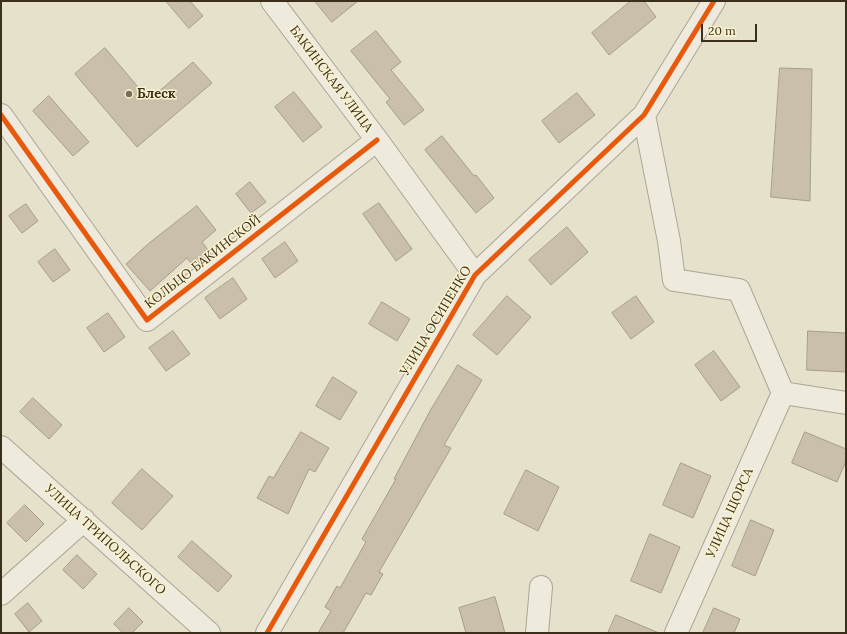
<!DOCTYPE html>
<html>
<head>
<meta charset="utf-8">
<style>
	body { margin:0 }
	#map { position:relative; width:847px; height:634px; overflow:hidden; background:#e6e1cb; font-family:Lora,serif }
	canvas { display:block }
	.frame { position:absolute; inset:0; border:2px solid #3b2e1b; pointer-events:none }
	.scale { position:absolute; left:701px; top:24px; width:56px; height:18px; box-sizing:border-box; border:2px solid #3b2e1b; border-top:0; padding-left:5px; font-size:12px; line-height:14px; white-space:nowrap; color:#3b2e1b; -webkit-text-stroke:3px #f9f2cf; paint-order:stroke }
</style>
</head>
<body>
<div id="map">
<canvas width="847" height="634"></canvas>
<div class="frame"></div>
<div class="scale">20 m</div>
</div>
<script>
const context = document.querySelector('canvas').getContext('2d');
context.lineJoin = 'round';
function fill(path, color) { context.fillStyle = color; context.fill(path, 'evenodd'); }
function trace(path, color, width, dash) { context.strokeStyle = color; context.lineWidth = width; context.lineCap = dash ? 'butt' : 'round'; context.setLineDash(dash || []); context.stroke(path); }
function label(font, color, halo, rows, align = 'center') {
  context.font = font + ' Lora,serif'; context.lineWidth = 3; context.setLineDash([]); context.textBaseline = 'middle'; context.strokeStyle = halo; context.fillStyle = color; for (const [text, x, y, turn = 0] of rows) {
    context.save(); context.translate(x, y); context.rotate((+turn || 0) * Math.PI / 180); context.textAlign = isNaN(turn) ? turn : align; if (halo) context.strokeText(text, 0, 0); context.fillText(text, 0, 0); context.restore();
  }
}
const building = new Path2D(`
	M166 1H190L203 16 189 28Z
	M315 1H358L332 22Z
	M631 1H644L656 17 609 55 592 33Z
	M376 31 401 62 391 70 424 110 404 125 386 102 390 99 351 51Z
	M105 48 149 100 193 62 212 83 137 147 75 74Z
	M780 68 812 69 810 201 771 197Z
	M294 92 322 127 303 142 275 107Z
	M577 93 595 115 559 143 542 121Z
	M49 96 89 142 73 156 33 111Z
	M442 136 474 176 476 175 494 198 476 213 425 150Z
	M250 182 266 202 251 213 236 194Z
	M379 203 412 249 396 261 363 214Z
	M26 204 38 221 22 233 9 216Z
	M197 206 216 230 202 242 211 254 194 267 187 258 150 291 126 264 148 244Z
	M567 227 588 252 551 285 529 260Z
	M285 242 298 261 275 278 262 259Z
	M55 249 70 270 53 282 38 262Z
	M233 278 247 299 220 319 205 298Z
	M507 296 531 317 497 355 473 335Z
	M636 296 654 322 631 339 612 313Z
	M382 302 410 319 397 341 369 324Z
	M108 313 125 337 104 352 87 328Z
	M173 331 190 354 166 371 149 348Z
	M808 331 846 333V372L807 370Z
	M714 351 740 387 721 401 695 365Z
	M458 365 482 380 444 445 451 448 379 572 383 574 371 595 366 593 343 633H318L331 611 325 607 337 586 340 588 366 542 362 539 396 479H394L430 411Z
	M333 377 357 392 340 420 316 406Z
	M33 398 62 425 49 439 20 412Z
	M301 432 329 448 315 472 309 469 288 514 257 498 269 476 273 478Z
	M805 432 846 449V461L837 482 792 463Z
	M681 463 711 476 693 518 663 505Z
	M142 469 173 496 142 530 112 503Z
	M526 470 559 487 538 531 504 514Z
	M25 505 44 524 26 542 7 523Z
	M751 520 774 530 755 576 732 566Z
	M650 534 680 547 661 593 631 581Z
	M192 541 232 576 218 592 178 557Z
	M77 555 97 574 83 589 63 570Z
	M495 597 505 633H466L459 608Z
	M28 603 42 621 29 632 15 614Z
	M129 608 143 622 132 633H123L114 624Z
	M714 608 740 619 734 633H703Z
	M616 615 659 633H608Z`);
fill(building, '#cabfab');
trace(building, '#a69c8a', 1);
const minor = new Path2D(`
	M272 1 377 140 475 275
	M1 115 147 320 377 140
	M644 115 669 241 674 280 739 290 783 393
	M783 393 846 403
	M1 447 209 633
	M1 594 84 520
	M267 633 475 275 644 115 714 1
	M537 633 541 587
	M676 633 783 393`);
trace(minor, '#aba594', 24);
trace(minor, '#eeeadd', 22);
trace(new Path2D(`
	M1 115 147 320 377 140
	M267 633 475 275 644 115 714 1`), '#e8590c', 5);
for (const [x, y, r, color] of [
	[129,94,4,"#776d59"]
]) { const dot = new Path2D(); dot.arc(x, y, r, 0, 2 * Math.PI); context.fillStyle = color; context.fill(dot); trace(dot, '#f9f2cf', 1.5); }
label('13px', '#3b2e1b', '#f9f2cf', [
	["БАКИНСКАЯ УЛИЦА",331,79,53],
	["КОЛЬЦО БАКИНСКОЙ",203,262,-38],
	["УЛИЦА ОСИПЕНКО",436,321,-59],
	["УЛИЦА ЩОРСА",730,513,-66],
	["УЛИЦА ТРИПОЛЬСКОГО",105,540,42]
]);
label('bold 13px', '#3b2e1b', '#f9f2cf', [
	["Блеск",137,94]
], 'left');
</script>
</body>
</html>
